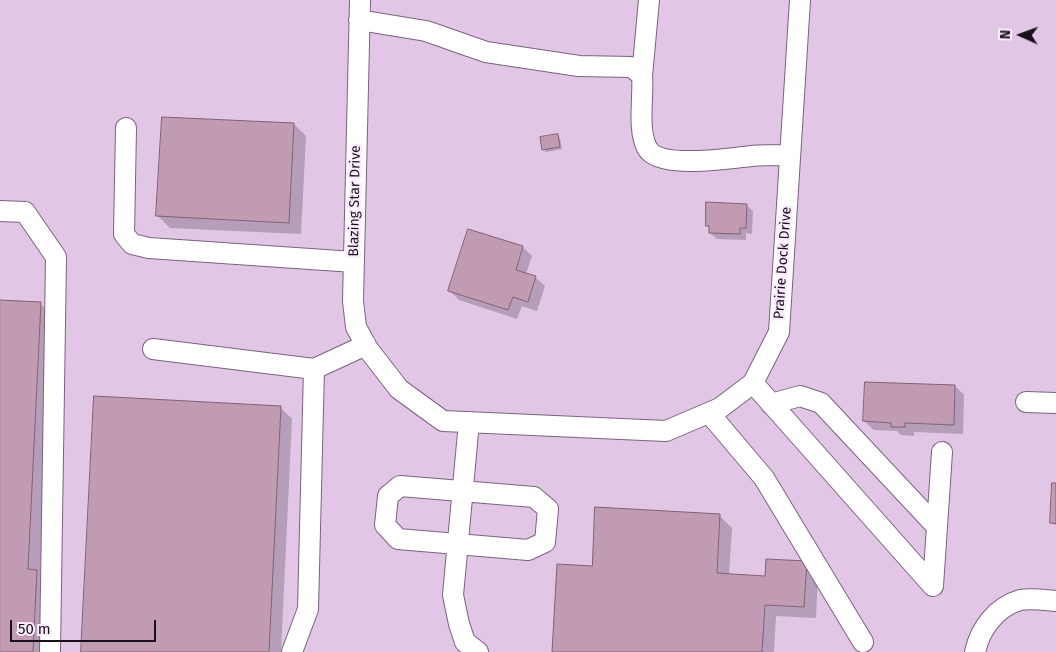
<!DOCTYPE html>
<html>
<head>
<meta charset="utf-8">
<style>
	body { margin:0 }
	#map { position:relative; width:1056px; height:652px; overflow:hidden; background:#e2c6e6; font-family:"Fira Sans",sans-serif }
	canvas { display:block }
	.north { position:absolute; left:996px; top:10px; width:50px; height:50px; -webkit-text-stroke:4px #fbecfd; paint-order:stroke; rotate:272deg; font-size:14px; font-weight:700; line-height:20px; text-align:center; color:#1a101c }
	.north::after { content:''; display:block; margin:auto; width:18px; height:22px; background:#1a101c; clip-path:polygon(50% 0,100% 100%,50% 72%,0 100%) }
	.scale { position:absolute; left:10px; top:620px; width:146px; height:22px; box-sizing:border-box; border:2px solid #1a101c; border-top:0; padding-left:6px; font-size:15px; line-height:18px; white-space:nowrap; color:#1a101c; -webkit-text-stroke:4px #fbecfd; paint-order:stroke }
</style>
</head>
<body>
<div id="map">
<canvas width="1056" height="652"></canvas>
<div class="north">N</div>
<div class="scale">50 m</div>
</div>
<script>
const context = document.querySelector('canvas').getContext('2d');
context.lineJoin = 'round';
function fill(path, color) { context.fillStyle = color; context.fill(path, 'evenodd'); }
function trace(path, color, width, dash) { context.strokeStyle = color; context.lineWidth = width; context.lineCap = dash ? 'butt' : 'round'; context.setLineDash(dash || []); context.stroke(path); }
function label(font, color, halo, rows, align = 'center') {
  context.font = font + ' "Fira Sans",sans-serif'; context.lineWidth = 5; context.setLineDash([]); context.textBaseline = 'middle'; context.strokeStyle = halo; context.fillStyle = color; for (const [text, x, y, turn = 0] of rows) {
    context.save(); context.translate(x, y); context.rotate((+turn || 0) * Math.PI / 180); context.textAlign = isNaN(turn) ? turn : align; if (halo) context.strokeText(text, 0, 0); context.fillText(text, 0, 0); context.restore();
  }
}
fill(new Path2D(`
	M294 124 306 136 301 234 170 228 158 216Z
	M557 136 560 138 562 149 546 152 543 149Z
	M746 205 753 211 752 234 746 233V240L717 239 710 233 711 230 707 226Z
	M523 247 532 256 526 274 535 277 545 286 537 311 522 306 517 319 459 300 450 291Z
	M0 301 40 303 52 315 40 575 48 583 45 652H0Z
	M955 386 964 395 963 434 914 432V436L901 435 897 431 874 430 864 421Z
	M280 407 292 419 281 652H82Z
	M720 516 732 528 729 575 766 577 806 562 818 574 816 618 776 616 774 652H553L593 567Z`), '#0003');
const building = new Path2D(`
	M162 117 294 123 289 223 156 216Z
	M558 134 560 147 542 150 540 137Z
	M706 202 747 204 746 228H740V234L709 233V226H706Z
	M468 229 523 246 516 270 536 276 528 302 513 297 508 310 448 291Z
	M0 300 41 302 28 569 37 570 33 652H0Z
	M865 382 955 385 954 425 905 423V427H891V423L863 421Z
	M94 396 281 406 269 652H81Z
	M1052 483H1056V524L1050 523Z
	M595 507 720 514 717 573 765 576 766 559 807 561 804 607 765 605 762 652H552L557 564 592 566Z`);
fill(building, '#c19bb1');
trace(building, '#836075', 1);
const minor = new Path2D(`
	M360 0 353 301 356 327 368 349 399 389 443 421 666 431 720 408 753 383 779 332 800 0
	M359 20 426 31 486 52 579 66 631 67 642 75C644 97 637 128 647 148 659 170 731 158 751 156 764 155 777 155 790 155
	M642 76 649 0
	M126 128 124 234 132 244 149 248 354 262
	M0 211 25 212 56 257 50 652
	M153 349 314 369 366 345
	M753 383 933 586 942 452
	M1026 402 1056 403
	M771 404 800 396 821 403 937 527
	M709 413 764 478 863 642
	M469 422 453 595 459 624 465 642 478 652
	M400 486 534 497 548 509 545 542 528 550 398 539 385 525 388 496Z
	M292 652 308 609 314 369
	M975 652C980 629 996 607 1020 600 1030 598 1045 600 1056 601`);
trace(minor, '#7b627f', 22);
trace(minor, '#fff', 20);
label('14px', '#1a101c', '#fbecfd', [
	["Blazing Star Drive",355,201,-89],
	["Prairie Dock Drive",783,263,-86]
]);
</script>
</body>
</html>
